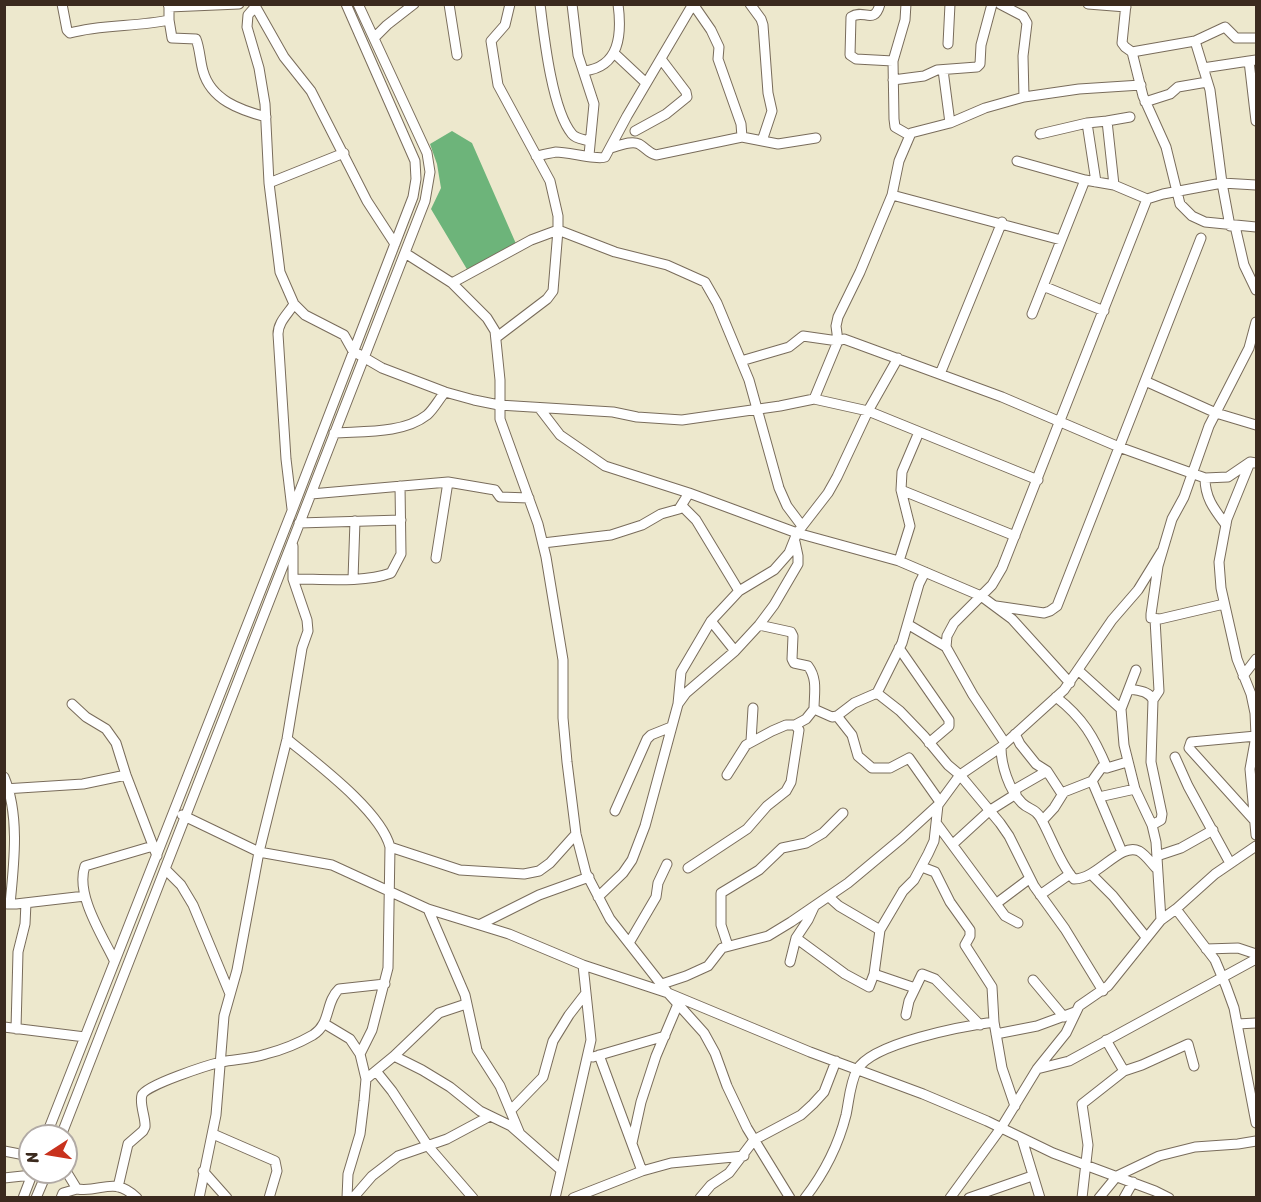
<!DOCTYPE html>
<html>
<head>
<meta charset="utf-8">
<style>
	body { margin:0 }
	#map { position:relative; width:1261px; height:1202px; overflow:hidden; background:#ede8cd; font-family:Sriracha,sans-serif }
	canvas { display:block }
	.frame { position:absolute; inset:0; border:6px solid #3b2a1e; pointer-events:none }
	.north { position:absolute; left:18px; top:1124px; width:60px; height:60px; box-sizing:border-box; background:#fff; border:2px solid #b1aaa5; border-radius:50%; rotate:258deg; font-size:16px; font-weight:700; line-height:24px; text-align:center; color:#3b2a1e }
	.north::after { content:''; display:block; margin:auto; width:21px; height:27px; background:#c8321e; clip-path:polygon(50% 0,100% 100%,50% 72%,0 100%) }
</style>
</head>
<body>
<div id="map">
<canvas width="1261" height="1202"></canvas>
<div class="frame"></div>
<div class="north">N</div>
</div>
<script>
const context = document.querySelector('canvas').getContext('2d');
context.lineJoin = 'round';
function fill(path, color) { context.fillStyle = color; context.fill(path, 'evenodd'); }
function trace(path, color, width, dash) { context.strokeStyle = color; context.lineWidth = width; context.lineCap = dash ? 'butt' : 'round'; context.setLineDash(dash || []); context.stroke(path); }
fill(new Path2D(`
	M452 131 472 143 517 246 468 271 431 209 441 188 437 164 430 144Z`), '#6db47a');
const minor = new Path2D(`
	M62 4 67 30 70 33C101 24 137 27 169 20V7
	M168 4 169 7 239 4
	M254 4 284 57 311 91 367 201 395 244
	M449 4 457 55
	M540 4C544 37 552 110 572 134 576 139 583 139 589 141
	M572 4 578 55 594 104 589 155
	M693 4 711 30 719 47 718 59 741 124 742 137
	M750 4 761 19 763 25 768 93 772 111 762 141
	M880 4C874 26 864 8 851 17L850 55 856 59 893 61
	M906 4 905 20 893 61 894 119 895 127 909 135
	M1000 4 1023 16 1027 23 1023 56 1024 97
	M1088 4 1126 7
	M1126 4 1122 43 1125 47 1132 52 1143 96 1166 147 1180 204 1192 216 1205 222 1256 227
	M255 7 248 15 247 27 259 68 265 104 269 183 280 272 294 304C288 314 278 322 278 334L286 459 292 509
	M169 20 172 38 196 39C200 49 200 61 203 71 211 100 240 110 266 117
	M374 38 387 25 414 4
	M1195 41 1225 27 1236 38H1256
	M948 44 950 4
	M1132 52 1195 41 1210 90 1222 183 1230 226
	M614 53 646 83
	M1256 60 1249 61 1256 121
	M1203 68 1249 61
	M943 70 950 123
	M584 71C620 67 622 34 618 4
	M893 80 924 76 937 70 977 67 980 64 981 45 992 4
	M1145 102 1170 94 1178 87 1207 82
	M1087 123 1096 182
	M635 131 666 114 687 97 686 92 661 59
	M1040 134 1087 123 1107 121
	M611 148C619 146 631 140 639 144 646 148 648 153 656 155L742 137 778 144 816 138
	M536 156C543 155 550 153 556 152 568 152 598 160 605 157L627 116 693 4
	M1017 161 1085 180 1114 185 1147 199 1163 194 1222 183 1256 185
	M269 183 344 153
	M1114 185 1107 121 1130 117
	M892 195 1061 240
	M1235 226 1244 265 1256 290
	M405 253 452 283 487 318 495 331 500 380V419L538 524 546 557 563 660V718L567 762 576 834 586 873 610 919 668 993 704 1033 715 1053 727 1086 747 1128 790 1198
	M452 283 531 240 558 230 615 252 667 265 705 282 717 303 749 380 779 488 787 506 802 526
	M1043 286 1104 311
	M294 304 305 315 344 335 353 351 382 368 445 392 474 400 499 405 613 412 637 417 682 420 780 406 814 399 868 411 1038 480
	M1032 314 1085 180
	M497 337 547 299 553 291 558 230V216L550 181 498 85 491 41 505 25 510 4
	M741 361 789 347 803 336 838 341 844 339 1002 397 1119 447 1205 478 1228 477 1250 462 1256 463
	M940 374 1002 222
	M1145 381 1216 413 1256 425
	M814 399 838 341 836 326 838 317 860 272 892 195 899 161 911 133 950 123 985 108 1024 97 1079 89 1141 85
	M540 409 560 435 605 466 689 493
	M334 433C363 431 403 434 427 415 434 409 439 399 445 392
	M1249 465 1227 519 1219 562 1221 588 1237 659 1251 694 1255 713 1256 736 1250 769 1256 835
	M1205 478C1205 498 1214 509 1226 525
	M901 490 1015 536
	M311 494 448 482
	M299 523 401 520
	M543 543 611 535 642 525 661 514 679 509 689 493 797 533 899 561 981 596 1012 619 1070 683
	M436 558 448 482 495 490 500 497 529 498
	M899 561 910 526 901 490 902 472 919 432
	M293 579C322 579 364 583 391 573L401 554 400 486
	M353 579 355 521
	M739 591 774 570 789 553 797 533 828 493 837 477 868 411 898 358
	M1224 604 1160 619 1151 618V614L1158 566 1172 519 1184 497 1209 426 1249 348 1256 322
	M996 606 1044 613 1050 611 1057 606 1201 238
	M711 621 735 651
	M759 625 791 632 793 636 792 659 794 663 808 666C818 679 814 694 814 709
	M909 625 946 647
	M899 648 949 720V726L929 743
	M1078 670 1121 709
	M1243 676 1256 659
	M1130 689C1139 691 1149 691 1153 700L1151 762 1162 814 1161 820 1152 825
	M877 693 900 711 924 736 948 765 960 775 1000 823 1009 836 1034 886 1065 929 1103 991
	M1056 697C1083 718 1094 737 1107 768
	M1153 700 1159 691 1155 619
	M72 704 86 717 106 729 116 743 126 775 157 856
	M678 704 681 672 711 621 739 591 696 520 682 506
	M837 716 854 703 877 693 902 643 919 584 925 572
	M1015 734 1020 744 1036 764 1047 771 1062 794
	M287 739C316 763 381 811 390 847L388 968 372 1030 360 1054 366 1079 364 1101 360 1134 348 1174 347 1198
	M751 741 753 708
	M1005 743 973 695 946 647 947 636 954 623 992 585 1002 568 1147 199
	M1001 747C1001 765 1009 790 1022 803 1029 810 1035 808 1040 817 1050 834 1061 866 1074 879 1098 879 1120 842 1139 851 1146 855 1151 863 1156 868
	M1175 757 1188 786 1230 863
	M727 775 746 745 772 731 786 725H795L806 719 814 709 832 717 837 716 852 735 858 756 872 768H890L909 758 940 802
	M4 777C20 815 14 864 10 904
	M1092 781 1122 852
	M4 789 83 784 126 775
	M1014 790 1047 771
	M1099 797 1135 789
	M615 811 647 739 651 735 671 727
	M182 815 259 852 332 865 428 909 509 934 583 965 668 993 810 1052 923 1094 987 1121 1053 1153 1155 1191 1169 1198
	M1254 820 1189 748 1191 742 1256 736
	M1042 821 1054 808 1064 792 1092 781 1102 767 1107 768 1127 762
	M937 824 1005 916 1018 923
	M953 844 989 811 1016 794
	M390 847 460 870 524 874 539 871 550 863 576 834
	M1157 856 1181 848 1213 830
	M922 867 935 872 950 902 970 930V936L965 945 992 987 994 1022 1002 1068 1015 1106
	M688 868 747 829 767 806 786 791 791 782 799 730 795 725
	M165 869 181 885 193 905 230 994
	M1092 875 1113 896 1146 937
	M1040 895 1070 874
	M598 897 623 873 632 860 645 826 678 704 686 693 735 651 759 625 774 605 798 564V556L795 542
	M829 897 839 906 880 930
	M997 903 1029 879
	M7 904H16L85 896
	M428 909 465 995 477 1050 500 1086 520 1134
	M1176 909 1215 960 1226 986 1234 1008 1256 1123
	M1161 920 1176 909 1215 874 1256 846
	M481 924 539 895 589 877
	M796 938 845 974 869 987 874 974 880 930 903 891 914 880 928 854 934 841 938 805
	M629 943 656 897 658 883 667 864
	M728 946 721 925V893L759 870 782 848 806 843 823 833 843 813
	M1206 949 1238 948 1256 954
	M114 960C102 935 75 894 85 866L153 846
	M790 962 796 938 808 920 814 907
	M874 974 915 988
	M1033 980 1064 1017
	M662 984 686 976 708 966 722 948 768 936 791 922 848 883 902 838 938 805 960 775 1001 747 1064 690 1112 620 1138 590 1162 551
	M906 1015 909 1001 922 974 935 979 980 1025
	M325 1024 350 1039 360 1054
	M1237 1024 1256 1023
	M4 1027 85 1037
	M16 1029 18 952 25 924 26 903
	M996 1034 1037 1026 1075 1012
	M1106 1040 1124 1071
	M599 1055 642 1171 671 1163 744 1156
	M394 1056 439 1013 466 1004
	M593 1057 665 1036
	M1037 1069 1069 1061 1256 959
	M376 1071 392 1091 428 1146 473 1198
	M366 1079 394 1056 422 1070 450 1087 480 1111 511 1126 560 1169
	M511 1110 543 1077 553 1041 569 1015 586 993
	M213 1134 275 1161 277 1171 269 1198
	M46 1136 292 511 413 197 416 179 415 161 346 4
	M61 1136 425 201 430 172 427 153 358 4
	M1022 1139 1040 1198
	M632 1143 641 1102 656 1056 678 1004
	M4 1151 30 1156
	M66 1171 77 1189C102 1193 113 1175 137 1198
	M203 1171 227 1198
	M4 1178 32 1175
	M118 1187 128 1144 143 1131 145 1127C146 1118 139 1104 142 1095 146 1085 208 1065 221 1062 236 1059 252 1059 266 1054 282 1050 299 1043 313 1035 331 1024 325 1002 339 989L385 984
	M23 1198 33 1172
	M36 1198 47 1172
	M61 1198 63 1193 77 1189
	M199 1198 216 1115 224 1016 237 970 259 852 287 739 302 648 308 631 307 620 293 579V546
	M353 1198 372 1176 398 1156 447 1139 490 1116
	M555 1198 591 1040 583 965
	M573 1198 642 1171
	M700 1198 711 1185 729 1173 754 1140 801 1115 813 1104 824 1092 836 1061
	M805 1198C825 1172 838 1147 846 1115 849 1101 850 1083 857 1070 871 1043 964 1026 994 1022
	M950 1198 1001 1128 1037 1069 1066 1033 1079 1006 1108 986 1161 920 1156 842 1152 825 1135 789 1124 745 1121 709 1136 670
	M969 1198 1032 1176
	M1082 1198 1088 1145 1082 1104 1124 1071 1142 1065 1188 1044 1194 1066
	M1099 1198 1117 1176 1159 1156 1195 1147 1238 1144 1256 1141
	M1124 1198 1133 1182`);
trace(minor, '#796c5b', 11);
trace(minor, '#fff', 9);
</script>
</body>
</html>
